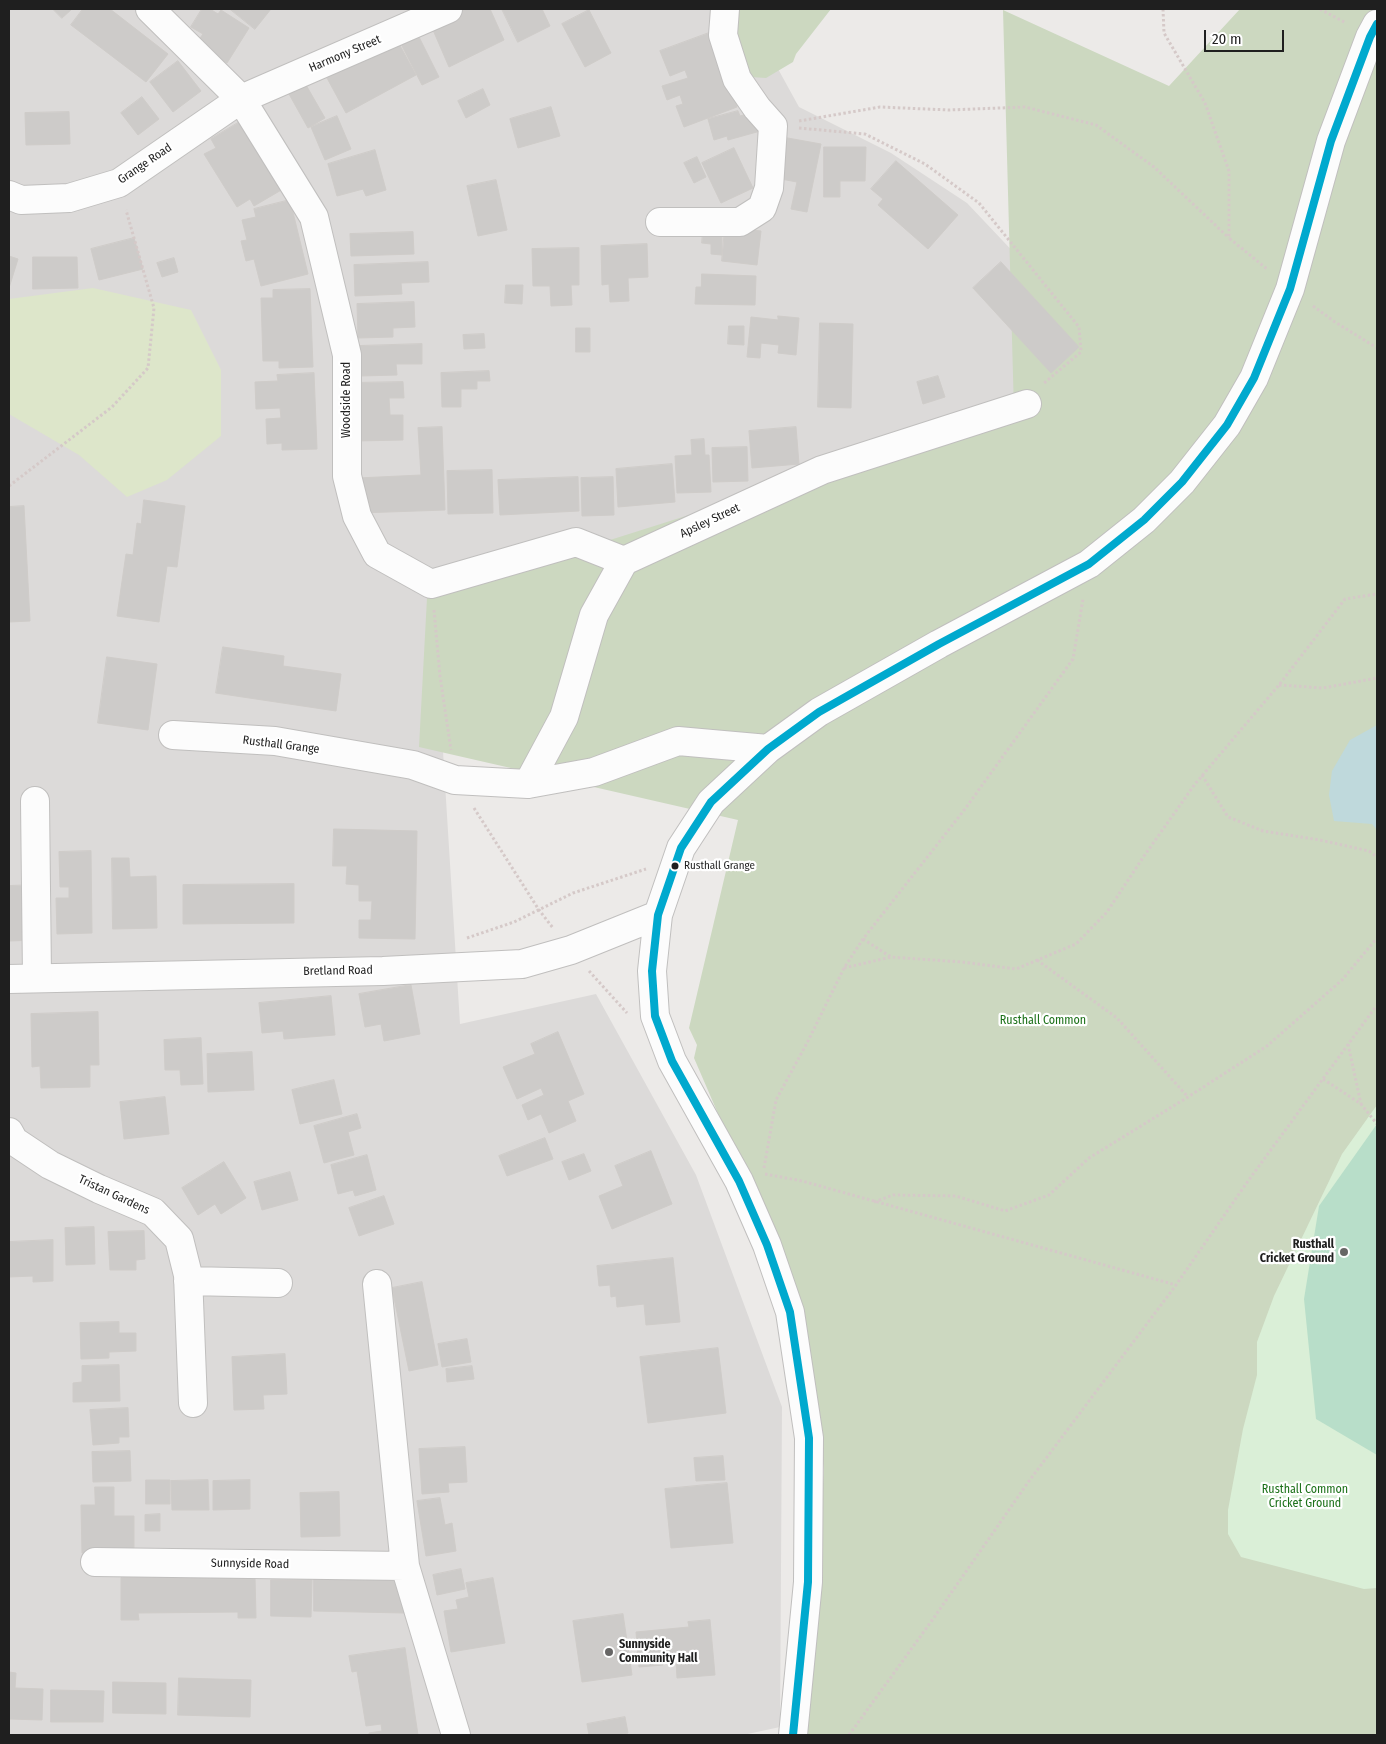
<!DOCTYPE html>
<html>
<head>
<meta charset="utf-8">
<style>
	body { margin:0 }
	#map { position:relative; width:1386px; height:1744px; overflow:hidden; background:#eceae8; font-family:"Fira Sans Condensed",sans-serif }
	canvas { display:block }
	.frame { position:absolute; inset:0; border:10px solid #1f1f1f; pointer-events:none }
	.scale { position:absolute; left:1204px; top:30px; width:80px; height:22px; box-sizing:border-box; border:2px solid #1f1f1f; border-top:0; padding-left:6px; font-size:15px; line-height:18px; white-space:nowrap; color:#1f1f1f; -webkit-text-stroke:4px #fff; paint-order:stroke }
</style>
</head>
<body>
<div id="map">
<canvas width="1386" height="1744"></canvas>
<div class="frame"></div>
<div class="scale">20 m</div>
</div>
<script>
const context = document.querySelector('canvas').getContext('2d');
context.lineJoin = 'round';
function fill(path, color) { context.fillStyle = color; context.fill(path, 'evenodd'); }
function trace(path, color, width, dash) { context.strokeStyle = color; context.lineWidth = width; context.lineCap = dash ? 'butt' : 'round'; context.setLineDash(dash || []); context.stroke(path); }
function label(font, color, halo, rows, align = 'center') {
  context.font = font + ' "Fira Sans Condensed",sans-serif'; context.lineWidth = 4.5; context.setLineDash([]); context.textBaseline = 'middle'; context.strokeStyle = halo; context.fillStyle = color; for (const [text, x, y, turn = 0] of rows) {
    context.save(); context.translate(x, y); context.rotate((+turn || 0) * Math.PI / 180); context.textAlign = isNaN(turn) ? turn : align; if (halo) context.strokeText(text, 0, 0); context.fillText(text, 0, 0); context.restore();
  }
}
fill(new Path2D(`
	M9 9H745L799 107 891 153 967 203 1108 352 899 489 434 607 460 1024 596 994 696 1175 782 1407 780 1727 743 1735H9Z`), '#dcdad9');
fill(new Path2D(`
	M93 288 191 310 221 370V436L167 480 127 497 79 455 9 414V299Z`), '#dde6ca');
fill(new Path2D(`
	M728 9H831L796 54 793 62 766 78 750 77Z
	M1240 9H1377V1735H802L812 1647 824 1469 802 1308 694 1058 697 1045 689 1028 738 820 419 747 427 598 1014 412 1003 10 1169 86Z`), '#ccd8c0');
fill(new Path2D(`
	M1377 1105V1588L1364 1589 1241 1557 1228 1534V1510L1243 1429 1257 1375V1342L1274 1296 1342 1154Z`), '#daefd7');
fill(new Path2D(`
	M1377 1124V1455L1316 1419 1304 1299 1319 1206Z`), '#b8dec9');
fill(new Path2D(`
	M1377 725V830L1372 824 1334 821 1329 795 1332 771 1350 740Z`), '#bfd9dc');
const building = new Path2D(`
	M53 9H72L62 18Z
	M83 9H110L168 54 146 82 71 25Z
	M202 9H210L218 14 221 10 249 28 227 63 196 44 203 34 191 27Z
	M230 9H271L255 29Z
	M462 9H490L504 40 449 67 430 23Z
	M502 9H542L550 26 518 42Z
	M589 10 611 53 585 67 562 24Z
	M416 31 439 77 422 85 399 40Z
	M709 33 737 107 684 127 676 106 683 104 680 95 667 100 662 86 688 78 685 70 670 76 660 51Z
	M397 40 416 75 346 113 327 78Z
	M178 61 201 91 173 112 150 82Z
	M306 85 325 118 308 128 289 94Z
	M483 89 490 105 466 118 458 101Z
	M142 97 159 119 138 135 121 113Z
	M551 107 560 136 518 148 510 119Z
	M738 111 740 116 758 111 764 130 728 140 727 136 714 140 708 119Z
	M69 112 70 144 26 145 25 113Z
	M337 116 351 149 325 160 311 127Z
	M243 120 283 189 254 206 250 199 237 207 204 154 216 148 211 139Z
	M782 137 821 144 807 212 791 209 797 182 781 179Z
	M824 147H866L865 181H840V197H824Z
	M734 148 753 188 721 203 702 163Z
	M375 150 386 190 366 196 363 189 337 196 328 164Z
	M697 157 706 177 694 183 684 163Z
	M896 161 958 215 928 249 878 205 883 199 871 189Z
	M496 180 507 230 478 236 467 186Z
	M290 200 308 274 261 286 254 259 246 261 241 241 247 240 242 220 256 217 254 209Z
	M725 227 761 231 757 265 722 261Z
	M413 232 414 254 351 256 350 234Z
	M703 232 722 233V255L711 254V244L702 243Z
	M134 238 143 269 99 280 91 249Z
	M647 244 648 277 628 278 629 301 610 302 609 284 602 285 601 246Z
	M579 248V285H571L572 305 551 306 550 286H533L532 249Z
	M9 256 18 259 9 288Z
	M33 257H77L78 288 33 289Z
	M174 258 178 272 162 277 157 263Z
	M428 262 429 282 401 283 402 294 355 296 354 265Z
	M1001 262 1079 347 1051 373 973 288Z
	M702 274 756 276 755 305 695 304 696 287H701Z
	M506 285H523L522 304 505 303Z
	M310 289 313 367 279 368V361H263L261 298H273V290Z
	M414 302 415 327 393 328V337L358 338 357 304Z
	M778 316 799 318 796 355 778 353 779 345 761 343 760 358 747 357 751 317 778 320Z
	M820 323 853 324 851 408 818 407Z
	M729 326H744V345L728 344Z
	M576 328H590V352H576Z
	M484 334 485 348 464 349 463 335Z
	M422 344V364H396L397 375 360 376 359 346Z
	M489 371 490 381H477V389H461V407H442L441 373Z
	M314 373 317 449 282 450V443L267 444 266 419 281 418 280 408 256 409 255 382 278 381 277 375Z
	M938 376 945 397 923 404 917 382Z
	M403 382 404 398H389L390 415H403V440L355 441 353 383Z
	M442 427 445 510 359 513 358 478 421 475 418 428Z
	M796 427 799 464 752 468 749 431Z
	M704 439 705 455H709L711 492 677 493 675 456 692 455 691 440Z
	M747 447 748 481 713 482 712 448Z
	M672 464 675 502 618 507 616 469Z
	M492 470 493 513 448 514 447 471Z
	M578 477 579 511 500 515 498 480Z
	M613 477 614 515 582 516 581 478Z
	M144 500 185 506 177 567 167 566 159 622 117 616 126 554 133 555 137 523 141 524Z
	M24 506 30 621 9 622V507Z
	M223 647 284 656 283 666 341 674 336 711 216 693Z
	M107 657 157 664 148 730 98 723Z
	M334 829 417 831 415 939 359 938V920H371L372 901H359V885L346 884 347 866H333Z
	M91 851 92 933 57 934 56 898H69V887H60L59 852Z
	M112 858H129L130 877 156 876 157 928 113 929Z
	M294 884V923L183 924V885Z
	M35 885 36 940 9 941V886Z
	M411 985 420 1034 384 1041 381 1024 365 1027 359 994Z
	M331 996 335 1035 284 1039 283 1031 262 1033 259 1003Z
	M98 1012 99 1065H90V1087L41 1088 40 1066 32 1067 31 1014Z
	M558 1032 584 1094 568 1101 576 1121 549 1133 541 1114 528 1120 522 1105 544 1095 541 1088 517 1099 503 1067 535 1054 531 1044Z
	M201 1038 203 1084 181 1085 180 1070H165L164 1040Z
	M252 1052 254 1090 208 1092 207 1054Z
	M334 1080 342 1114 300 1124 292 1090Z
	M165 1097 169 1134 124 1139 120 1102Z
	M357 1114 361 1128 348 1132 354 1155 324 1163 314 1126Z
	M545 1138 553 1159 507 1176 499 1156Z
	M651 1151 672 1204 612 1229 599 1196 623 1186 615 1166Z
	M584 1154 591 1171 569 1180 562 1162Z
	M367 1155 376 1190 355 1196 353 1190 338 1194 331 1165Z
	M224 1162 246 1198 221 1214 215 1204 198 1215 182 1188Z
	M290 1172 298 1200 262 1210 254 1182Z
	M384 1196 394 1224 359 1236 349 1208Z
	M94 1227 95 1264 66 1265 65 1228Z
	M144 1231 145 1259 136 1260V1270H110L108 1232Z
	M53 1240V1281L33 1282V1276L9 1277V1242Z
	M673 1258 680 1322 646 1325 644 1304 617 1307 616 1296 611 1297 610 1285 599 1286 597 1266Z
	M422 1282 438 1365 409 1371 392 1288Z
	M119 1322V1333H136V1351L109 1352V1358L81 1359 80 1323Z
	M467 1339 471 1362 442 1367 438 1344Z
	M718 1348 726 1413 648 1423 640 1357Z
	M285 1354 287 1394 263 1395 264 1409 234 1410 232 1357Z
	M119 1365 120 1401 73 1402V1383L82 1382V1366Z
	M472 1366 474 1379 447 1382 446 1369Z
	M128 1408 129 1437H119V1443L93 1445 90 1410Z
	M465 1447 467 1482 448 1483 449 1492 422 1494 419 1449Z
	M130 1451 131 1481 93 1482 92 1452Z
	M723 1456 725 1480 696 1481 694 1458Z
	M146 1480H170V1504H146Z
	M208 1480 209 1510H172L171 1481Z
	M250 1480V1509L213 1510V1481Z
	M727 1483 733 1543 671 1548 665 1489Z
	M95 1487H114V1516H134V1552L82 1553 81 1505H95Z
	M339 1492 340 1536 301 1537 300 1493Z
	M440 1498 445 1525 452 1523 456 1551 426 1556 417 1501Z
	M160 1514V1531H145V1515Z
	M461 1569 465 1589 437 1595 433 1575Z
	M314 1572 404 1573V1613L314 1611Z
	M255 1577 256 1618H238V1612L138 1613 139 1620H121V1578Z
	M493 1578 505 1643 451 1652 444 1611 458 1609 456 1600 469 1597 466 1583Z
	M271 1580H312L311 1617 271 1616Z
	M623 1614 632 1675 582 1682 573 1621Z
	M710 1620 715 1675 677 1678 676 1661 663 1662V1665L639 1667 636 1632 689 1627 688 1622Z
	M405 1648 418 1735H369V1733L382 1731 381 1724 366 1726 357 1671 352 1672 349 1656Z
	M9 1672 16 1673 15 1688 43 1689 42 1720 9 1719Z
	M179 1678 251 1680 250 1717 178 1715Z
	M113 1682 166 1683V1714L113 1713Z
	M51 1690 104 1691 103 1722H51Z
	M625 1717 628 1733 616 1735H589L587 1724Z`);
fill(building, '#cdcbc9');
trace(building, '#cfccc9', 1);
const minor = new Path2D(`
	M150 9 241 99 314 217 347 355V476L357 516 377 554 431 584 576 542 624 561
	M9 195 21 200 69 198 119 183 241 99 448 9
	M660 222H740L762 208 769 188 773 126 757 108 737 79 723 35 725 9
	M173 735 275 741 413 765 455 780 528 784 594 772 678 741 768 749
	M528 784 564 717 594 615 624 561 822 470 1027 404
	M35 801 37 977
	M9 979 383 971 522 964 571 950 658 915
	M9 1132 14 1141 50 1165 99 1189 153 1212 179 1239 188 1275 193 1403
	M188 1281 278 1283
	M377 1284 405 1566 456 1735
	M95 1562 405 1566
	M793 1735 808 1582 809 1438 790 1312 767 1245 739 1181 672 1061 655 1016 652 971 658 915 681 848 711 802 768 749 819 712 939 644 1089 564 1144 520 1182 482 1227 425 1254 378 1290 289 1331 141 1370 37 1377 24`);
trace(minor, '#c0bfbe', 30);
trace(new Path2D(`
	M1163 9 1164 33 1205 103 1229 171V238L1267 269
	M1320 9 1346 23
	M799 121 880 107 949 110 1025 107 1096 125 1154 167 1229 238
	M799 128 865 134 925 164 979 203 1079 327 1081 352 1043 384
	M1313 306 1335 322 1377 348
	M9 486 112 407 148 368 154 308 126 210
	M434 610 440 676 451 750
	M1279 685 1323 688 1377 678
	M1202 775 1228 817 1263 831 1320 840 1369 851 1377 857
	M474 808 539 910 553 928
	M467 938 514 922 573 893 646 869
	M863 939 891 957
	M1037 960 1117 1018 1188 1097
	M844 968 891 957 962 962 1016 969 1076 944 1107 912 1144 856 1195 784 1279 685 1345 599 1377 594
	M589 971 627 1013
	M1348 1044 1361 1104
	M1323 1079 1361 1104 1377 1124
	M764 1168 776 1100 807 1043 844 968 863 939 965 809 1073 659 1083 599
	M765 1174 802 1181 1176 1285
	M874 1202 893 1195 956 1196 1005 1211 1049 1195 1089 1158 1188 1097 1267 1046 1342 980 1377 938
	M849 1735 933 1619 1029 1481 1176 1285 1248 1181 1377 1005`), '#d5c9c8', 3, [2.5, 2.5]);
trace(minor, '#fcfcfc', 28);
trace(new Path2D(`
	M793 1735 808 1582 809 1438 790 1312 767 1245 739 1181 672 1061 655 1016 652 971 658 915 681 848 711 802 768 749 819 712 939 644 1089 564 1144 520 1182 482 1227 425 1254 378 1290 289 1331 141 1370 37 1377 24`), '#00a9ce', 8);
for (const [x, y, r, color] of [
	[675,866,4.5,"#1f1f1f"],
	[1344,1252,5,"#676665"],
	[609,1652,5,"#676665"]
]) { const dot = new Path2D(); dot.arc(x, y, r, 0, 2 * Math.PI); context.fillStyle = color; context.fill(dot); trace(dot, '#fff', 2); }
label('11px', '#1f1f1f', '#fff', [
	["Rusthall Grange",684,866]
], 'left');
label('12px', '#1f1f1f', '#fff', [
	["Harmony Street",345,54,-23],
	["Grange Road",145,164,-34],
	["Woodside Road",347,400,-90],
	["Apsley Street",710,521,-25],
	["Rusthall Grange",281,745,7],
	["Bretland Road",338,971,-1],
	["Tristan Gardens",114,1195,25],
	["Sunnyside Road",250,1564,1]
]);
label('12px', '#1c7119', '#fff', [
	["Rusthall Common",1043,1021],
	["Rusthall Common",1305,1490],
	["Cricket Ground",1305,1504]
]);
label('bold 12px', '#1f1f1f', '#fff', [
	["Rusthall",1334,1245],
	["Cricket Ground",1334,1259],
	["Sunnyside",619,1645,"left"],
	["Community Hall",619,1659,"left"]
], 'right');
</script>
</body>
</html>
